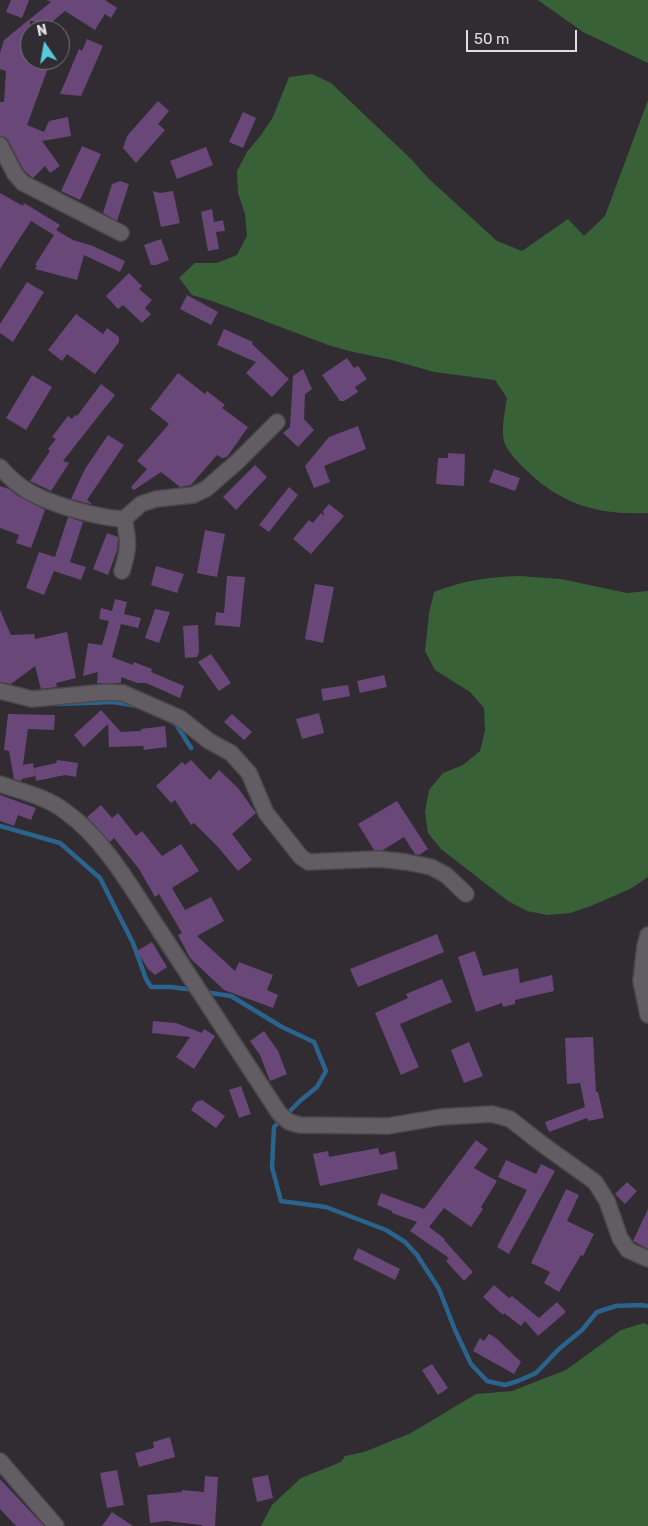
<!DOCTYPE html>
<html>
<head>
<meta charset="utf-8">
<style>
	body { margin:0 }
	#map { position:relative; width:648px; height:1526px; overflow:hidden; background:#302c32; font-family:Rubik,sans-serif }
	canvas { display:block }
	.north { position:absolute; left:20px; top:20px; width:50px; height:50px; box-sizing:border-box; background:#302c32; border:1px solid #777378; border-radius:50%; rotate:348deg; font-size:14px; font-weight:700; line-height:20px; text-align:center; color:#e1dee2 }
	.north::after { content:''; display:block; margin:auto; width:18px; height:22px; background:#53cbda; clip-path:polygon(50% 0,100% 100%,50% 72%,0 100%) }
	.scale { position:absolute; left:466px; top:30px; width:111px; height:22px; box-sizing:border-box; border:2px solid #e1dee2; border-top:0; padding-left:6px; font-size:15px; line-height:18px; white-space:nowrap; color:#e1dee2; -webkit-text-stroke:4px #302c32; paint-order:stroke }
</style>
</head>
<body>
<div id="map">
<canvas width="648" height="1526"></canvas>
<div class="north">N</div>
<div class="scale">50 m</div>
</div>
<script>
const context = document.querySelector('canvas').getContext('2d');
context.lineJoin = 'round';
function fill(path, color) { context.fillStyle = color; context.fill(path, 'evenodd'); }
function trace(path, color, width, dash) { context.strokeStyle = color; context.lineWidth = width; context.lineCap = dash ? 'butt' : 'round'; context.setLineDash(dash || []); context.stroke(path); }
fill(new Path2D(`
	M538 0H648V63L583 32Z
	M312 74 331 83 412 160 428 178 497 241 522 251 568 219 584 236 605 216 648 100V513C597 515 562 505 525 469 518 462 506 450 504 441 501 429 505 410 507 398L495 380 434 372 392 360 349 351 328 345 212 301 192 295 179 278 195 263H217L237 255 247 236 245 214 238 193 237 171 247 152 261 135 273 117 289 77Z
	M519 576 561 579 627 593 648 591V877L630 889 591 906 570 913 548 915 527 911 508 901 441 849 428 833 425 812 429 790 443 773 463 765 480 751 485 730 484 708 470 692 435 670 425 651 429 614 434 592C462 581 488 577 519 576Z
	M644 1323 648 1325V1526H261L272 1505 301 1478 341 1462 345 1456 364 1452 411 1433 476 1394 512 1391 566 1370 621 1330Z`), '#386138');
trace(new Path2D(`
	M58 704 114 702 137 706
	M172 722 176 724 191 748
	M0 826 60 843 100 878 133 943 146 979 151 987H171L194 990
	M204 992 231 996 282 1027 314 1042 326 1071 317 1087 301 1100 274 1127 272 1167 281 1201 326 1207 386 1230 405 1242 417 1255 439 1289 455 1330 471 1364 487 1381 505 1385 518 1381 536 1373 559 1349 582 1330 597 1312 616 1306 641 1305 648 1306`), '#2a648d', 4.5);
fill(new Path2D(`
	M11 0H29L22 18 6 12Z
	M47 0H105L117 8 111 18 105 14 95 30 65 11 52 22 51 25 30 21V60H51L27 125 44 132 49 121 68 117 71 136 42 141 60 166 50 173 45 166 33 178 29 175 23 169 8 140 5 137 0 136V102H4L6 71 0 69V53L4 40 51 2Z
	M87 39 103 46 81 96 60 94 79 49 82 51Z
	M158 101 169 111 158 124 165 130 136 163 123 148 127 136Z
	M243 112 256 118 243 148 229 142Z
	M82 146 101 154 80 200 61 191Z
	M206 147 213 165 177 179 170 161Z
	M120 181 129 184 117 221 103 213 112 184Z
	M153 191 160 193 173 191 180 223 161 227Z
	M0 193 23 206 24 203 60 225 56 230 73 240 93 246 125 261 120 272 84 255 77 280 35 269 37 266 35 265 54 235 31 221 0 269Z
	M212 209 214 222 223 220 225 231 216 232 219 249 208 251 201 212Z
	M161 239 169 260 156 265H151L144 245Z
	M129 273 142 286 139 289 152 300 145 308 151 314 142 323 123 305 118 309 106 296Z
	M27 282 44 292 13 342 0 333V324Z
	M187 295 218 312 211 325 180 309Z
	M76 314 103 334 107 328 119 337V342L95 374 67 354 62 361 48 350Z
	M224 329 253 342 252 344 289 379 272 397 246 373 256 362 217 345Z
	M347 358 354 368 358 366 367 379 355 387 358 392 344 401H340L322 375Z
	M303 369 312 389 305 394 304 419 314 430 298 447 283 433 290 427 293 376Z
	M178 373 205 394 207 391 225 405 222 408 248 427 227 457 222 458 217 455 191 485 180 487 161 472 134 490 131 487 147 469 137 461 169 424 150 409Z
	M32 375 52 387 26 430 6 418Z
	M101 384 115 395 63 461 69 463 51 491 30 481 50 451 48 449 56 439 52 437 68 416 72 419 75 415 77 416Z
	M358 426 366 449 324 466 330 482 314 488 305 466 329 437Z
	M108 435 124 445 87 500 91 503V504L71 499 85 469Z
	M448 453 465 454 464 486 436 484 438 458H448Z
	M255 465 267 477 236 510 223 497Z
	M494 469 520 478 515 491 489 482Z
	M0 486 9 489 18 496 45 510 31 548 16 543 19 535 0 528Z
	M289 487 298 495 269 532 259 525Z
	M329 504 344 516 311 554 293 539 309 520 313 523 321 513 324 516 323 511Z
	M68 517 83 522 70 562 86 567 81 580 54 571 44 595 26 588 39 552 55 557Z
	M205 530 225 534 217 577 197 573Z
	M107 533 118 537V540L117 551 108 575 93 569Z
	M156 566 184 574 177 593 151 585Z
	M227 576 245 577 240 627 215 625 216 612 224 613Z
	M315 584 334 587 323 643 305 639Z
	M115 599 127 602 124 614 141 618 138 628 121 624 112 657 133 665 134 662 152 669 151 672 184 686 180 698 146 683H137L121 677V683H97L98 672 83 676 88 643 102 645 109 621 99 619 101 608 112 611Z
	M155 609 170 612 159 643 145 638Z
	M0 610 11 635 34 634 35 639 67 632 76 678 56 683 57 687 41 689 35 666 11 684 0 682Z
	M198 625 199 652 197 657 185 658 183 626Z
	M211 654 231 683 219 691 198 662Z
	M384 675 387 687 360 693 357 681Z
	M348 685 350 696 323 701 321 689Z
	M101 710 121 732 141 731V729L165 726 167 747 144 750 143 746 109 747 108 724 84 747 74 735Z
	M319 713 324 733 302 739 296 719Z
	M8 714 55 715 54 730 28 729 23 765 33 763 35 776 22 779 21 781 14 779 9 751 4 750Z
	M232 714 252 732 244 740 224 722Z
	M57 760 78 763 76 777 65 775 36 781 34 768 56 763Z
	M191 760 210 780 219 770 238 788 256 813 232 834 252 860 238 871 218 847 194 823 191 825 175 800 171 803 156 786 182 762 185 765Z
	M0 795 36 808 31 820 18 815 14 826 0 821Z
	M397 801 428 849 419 855 415 854 404 837 383 850H374L358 824Z
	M101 805 112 818 118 813 136 836 142 831 162 856 181 844 199 871 172 888 185 910 211 897 224 921 197 936 235 971 239 962 273 975 267 990 278 995 273 1008 224 990 190 958 178 935 182 933 159 894 155 897 139 869 114 838 110 842 87 817Z
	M437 934 444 952 358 987 350 969Z
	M152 942 167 967 155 975 148 969 137 951Z
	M475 951 483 976 518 968 520 983 552 975 554 991 515 1000V1004L503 1007 502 1003 476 1012 458 957Z
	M442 979 452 1002 400 1024 419 1067 401 1075 375 1013 408 998 406 994Z
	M153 1021 176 1023 202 1033 204 1029 215 1036 194 1069 176 1057 190 1037 152 1033Z
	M264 1031 278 1051 287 1074 270 1081 260 1055 250 1041Z
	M593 1037 596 1092H598L604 1118 588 1121 587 1118 549 1132 545 1122 585 1107 580 1083 567 1084 565 1038Z
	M469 1042 483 1076 464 1083 451 1050Z
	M241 1086 251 1114 239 1118 229 1090Z
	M202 1100 225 1116 216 1128 191 1110 196 1102Z
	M476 1140 488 1149 474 1168 497 1181 481 1207 483 1209 471 1227 444 1208 429 1227 445 1239 444 1240 473 1272 464 1281 446 1261 449 1258 410 1231 417 1222 392 1213V1211L377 1205 381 1193 424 1209Z
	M378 1148 380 1155 395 1151 398 1169 320 1186 313 1154 328 1151 329 1157Z
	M506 1160 536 1174 541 1164 555 1171 509 1254 497 1247 527 1190 498 1177Z
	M627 1182 637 1191 625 1204 615 1194Z
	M566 1189 579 1195 567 1221 594 1234 583 1256 581 1255 559 1292 544 1283 550 1272 531 1263Z
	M648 1209V1249L633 1241Z
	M358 1248 400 1269 395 1280 353 1259Z
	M494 1285 509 1298 512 1296 539 1318 557 1302 566 1312 538 1336 525 1321 521 1326 504 1313 503 1315 483 1297Z
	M489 1334 496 1338 521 1362 514 1374 473 1351 480 1338 484 1341Z
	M432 1364 448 1388 438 1395 422 1370Z
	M170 1437 175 1457 139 1467 135 1453 154 1448 153 1442Z
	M117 1470 124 1505 107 1508 100 1473Z
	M268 1475 273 1498 257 1502 252 1478Z
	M205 1476 218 1477 215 1526H202V1525L166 1521 150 1523 147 1495 182 1492V1490L204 1492Z
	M0 1479 44 1526H16L0 1509Z
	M112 1512 133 1526H102Z`), '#6a4779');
const minor = new Path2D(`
	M0 145 15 174 23 183 121 233
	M0 467C7 475 14 482 23 488 45 503 97 518 124 519L141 504 156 499 193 495 206 489 238 461 277 422
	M122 571C129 549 129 541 124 519
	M0 691 32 699 107 692 123 693 180 718 209 741 231 753 249 773 266 813 301 857 308 862 379 859 406 862 431 867 446 875 466 894
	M0 784C23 792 47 797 66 812 103 838 131 887 156 925 197 987 238 1050 279 1113L289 1122 300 1125 388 1126 441 1117 492 1114 510 1119 542 1144 595 1182 607 1201 620 1238 628 1250 648 1259
	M648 935 645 946 641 981 648 1015
	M0 1461 56 1526`);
trace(minor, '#4c494d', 18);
trace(minor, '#615d63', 15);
</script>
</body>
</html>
